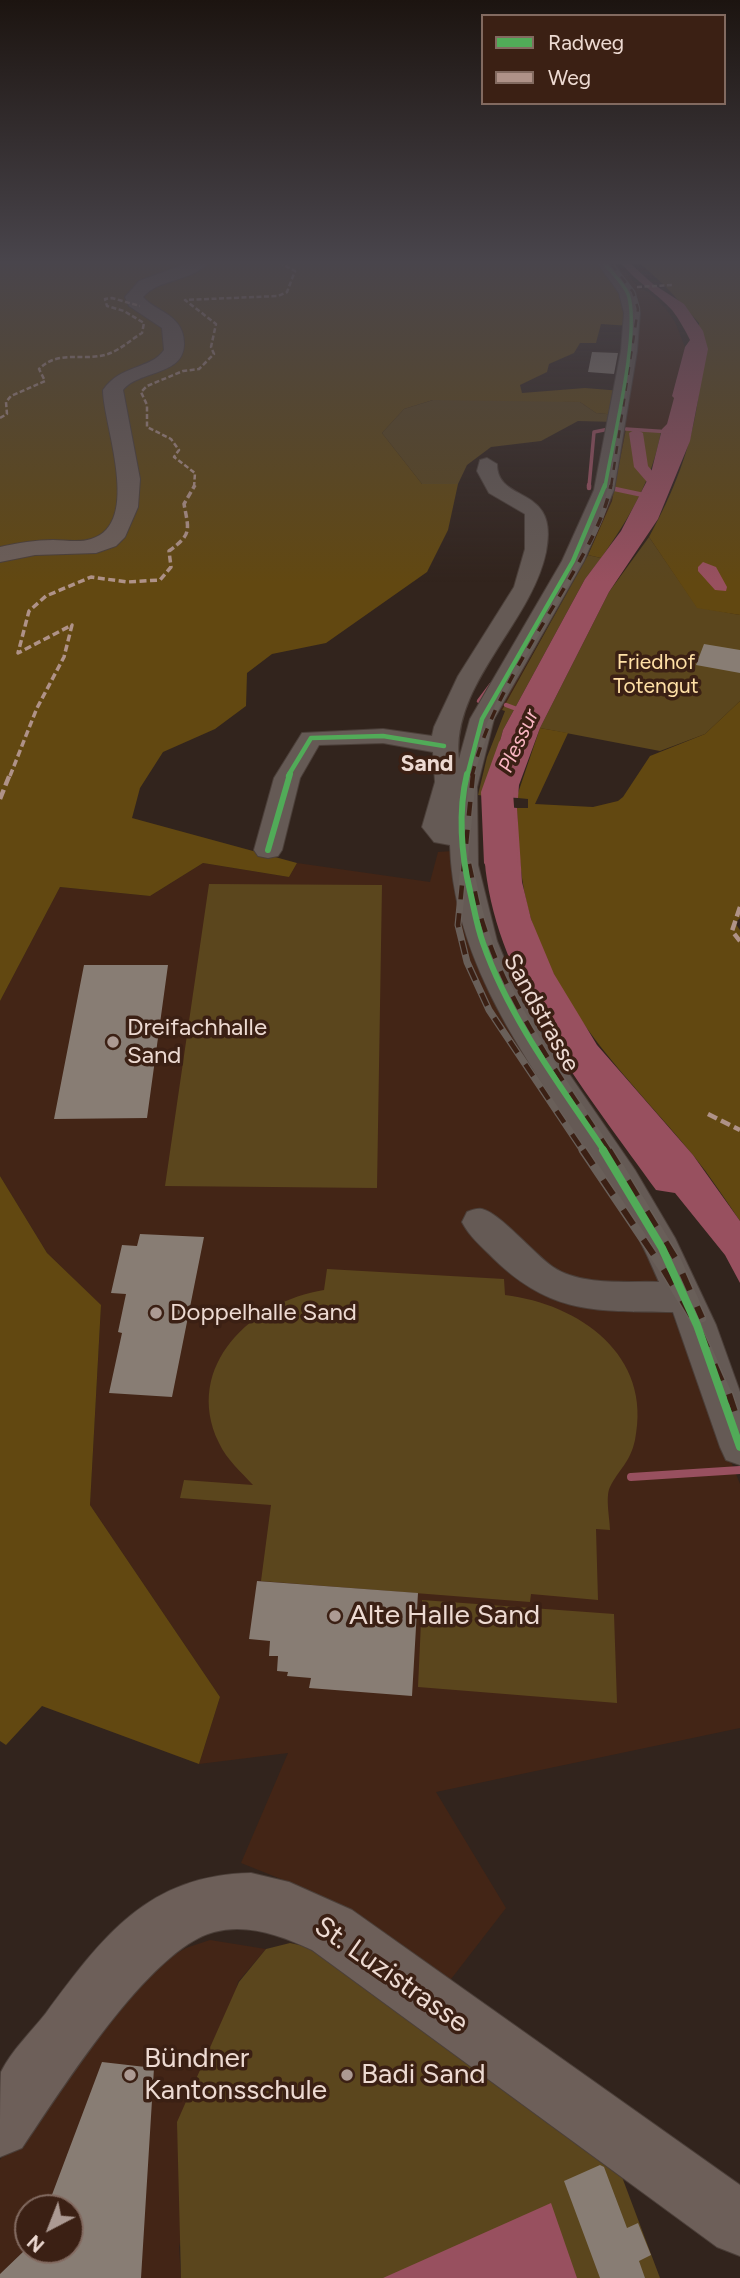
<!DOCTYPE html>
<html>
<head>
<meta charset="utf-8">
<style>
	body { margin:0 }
	#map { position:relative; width:740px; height:2278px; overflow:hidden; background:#32241d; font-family:Figtree,sans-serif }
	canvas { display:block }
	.legend { position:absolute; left:481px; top:14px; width:245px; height:91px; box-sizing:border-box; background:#3b2014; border:2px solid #826a60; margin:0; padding:9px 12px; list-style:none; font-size:21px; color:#eddad2 }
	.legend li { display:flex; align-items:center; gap:14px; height:35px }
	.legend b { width:35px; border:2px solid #826a60 }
	.north { position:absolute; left:14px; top:2194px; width:70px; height:70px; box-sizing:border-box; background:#3b2014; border:2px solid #826a60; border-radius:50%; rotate:222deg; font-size:19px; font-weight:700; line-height:28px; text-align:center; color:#eddad2 }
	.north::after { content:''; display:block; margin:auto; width:24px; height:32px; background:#ac9a93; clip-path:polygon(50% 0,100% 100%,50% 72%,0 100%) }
</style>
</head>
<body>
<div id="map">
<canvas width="740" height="2278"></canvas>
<ul class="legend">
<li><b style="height:9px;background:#51ab58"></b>Radweg</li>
<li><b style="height:9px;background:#af9288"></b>Weg</li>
</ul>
<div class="north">N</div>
</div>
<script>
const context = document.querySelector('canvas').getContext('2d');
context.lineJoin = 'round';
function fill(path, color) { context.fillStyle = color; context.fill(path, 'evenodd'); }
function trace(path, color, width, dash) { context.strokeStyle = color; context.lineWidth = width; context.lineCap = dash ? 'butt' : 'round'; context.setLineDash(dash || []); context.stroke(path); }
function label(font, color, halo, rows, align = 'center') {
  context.font = font + ' Figtree,sans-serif'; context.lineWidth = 7; context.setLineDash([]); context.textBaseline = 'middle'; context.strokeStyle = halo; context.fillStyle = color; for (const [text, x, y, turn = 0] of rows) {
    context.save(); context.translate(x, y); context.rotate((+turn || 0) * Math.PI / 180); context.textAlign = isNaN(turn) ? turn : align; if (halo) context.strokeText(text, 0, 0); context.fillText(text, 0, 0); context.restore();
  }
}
fill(new Path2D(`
	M605 264H615L622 272H626L638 287 649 292 666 309 675 322 685 347 672 396 675 397 667 424 661 431 626 429 616 487 605 521 502 710 488 707 588 530 632 313Z
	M453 851 463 900 660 1259V1283L740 1484V1728L436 1792 506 1908 441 1992 291 1883 241 1863 288 1753 199 1764 220 1697 90 1505 101 1306 47 1253 0 1176V1001L60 887 150 896 203 863 289 877 297 863 430 882 438 852Z
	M210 1940 266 1949 238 1982 179 2247 181 2278H0V2160L117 2003 158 1964 186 1948ZM28 2208H70V2250H28Z`), '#432516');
fill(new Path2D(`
	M527 399 580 402 596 413 617 415 616 422 578 421 541 441 491 447 467 465 458 484H422L382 433 404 409 433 400Z
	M649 537 697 607 740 615V701L705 734 660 751 540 728 609 592Z
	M588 555 601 558 585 579 503 730 485 796 478 795 487 757 505 711 502 710Z
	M209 884 382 885 377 1188 165 1186Z
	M327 1269 504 1279 505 1295C579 1304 653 1355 635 1440 630 1463 619 1469 610 1487 605 1497 610 1519 610 1530L596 1529 598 1600 531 1594 530 1602 261 1581 271 1505 180 1498 184 1480 253 1485C241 1472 227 1460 219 1443 182 1366 253 1301 324 1290Z
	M422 1600 614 1614 617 1703 418 1687Z
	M290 1943 318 1949 616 2161 660 2278H181L177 2122 239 1982 266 1949Z`), '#5b461d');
fill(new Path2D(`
	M0 264H605L621 284 631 326 601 324 596 343H580L574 353 549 364 547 372 520 385 522 393 585 388 622 391 617 415 596 413 580 402 433 400 404 409 382 433 422 484H458L448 530 427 572 326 643 272 654 247 673 246 706 215 729 163 752 140 788 132 818 297 863 289 877 203 863 150 896 60 887 0 1001Z
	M641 264H740V615L697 608 649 537C673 493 691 449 698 399 701 375 699 348 699 323L666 287Z
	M626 429 661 431C653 478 629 519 601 558L588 555 612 501Z
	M740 701V918L735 923 740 930V1221C725 1199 710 1176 693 1155 629 1077 563 1020 531 919 520 883 518 845 517 808H528V799L518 798V793L540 728 568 733 535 804 593 807 618 801 623 797 650 756 705 734Z
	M0 1176 47 1253 101 1305 90 1505 220 1697 199 1764 42 1706 6 1745 0 1741Z`), '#624811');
fill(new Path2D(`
	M622 264H631L653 284 684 304 703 331 708 349 690 441 658 519 609 592 540 728 519 785 518 798 485 796 503 730 585 579 621 531 635 504 651 473 662 429 667 424 674 398 672 396 685 347 690 340C685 330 679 319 672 310 657 293 636 282 622 264Z
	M703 562 716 567 727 587 726 591 715 590 698 571V567Z
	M485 805 517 808 522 882 531 919 554 974 597 1045 693 1155 740 1221V1283L725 1255 675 1193 656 1190C591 1099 504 993 487 880 483 855 484 830 485 805Z
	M551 2203 577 2278H383Z`), '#98505f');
trace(new Path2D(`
	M626 429 671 432
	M589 487 594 432 609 429`), '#98505f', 3.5);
trace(new Path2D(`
	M589 488V485
	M615 489 648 496
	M479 701 491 685
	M506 705 525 712`), '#98505f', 4.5);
trace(new Path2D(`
	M631 1477 740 1470`), '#98505f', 8);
fill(new Path2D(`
	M636 429 643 433 648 466 665 486 663 489H653L634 467 629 433Z`), '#98505f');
fill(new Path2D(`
	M515 733 526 735 531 742 513 792 518 863 513 871 501 874 489 871 484 863 481 792 499 742 504 735Z`), '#98505f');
fill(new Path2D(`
	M592 352 618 353 614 374 588 372Z
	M704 644 740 650V673L696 665Z
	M84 965H168L147 1118 54 1119Z
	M140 1234 204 1237 172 1397 109 1393 122 1333 118 1332 126 1294 111 1293 122 1245 137 1246Z
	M257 1581 418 1593 412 1696 309 1688 311 1678 287 1676 288 1672 277 1671 278 1656H269L270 1641 249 1639Z
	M102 2062 154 2068 141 2278H0V2274L25 2250H70V2208H47Z
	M600 2165 604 2167 627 2228 638 2223 651 2255 639 2261 645 2278H600L564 2181Z`), '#887d74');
const minor = new Path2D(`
	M598 264H613L635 292 640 313 637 351 614 490 584 561 494 719 477 787 478 865 497 941 516 987 541 1033 635 1170 675 1238 716 1325 740 1392V1465L726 1460 720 1447 673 1312C596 1311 551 1315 493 1258 482 1247 469 1236 462 1222L467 1212C472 1210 477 1208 482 1209 500 1213 534 1254 553 1267 581 1286 626 1281 659 1282 645 1249 629 1217 610 1187 544 1080 454 977 450 845L434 842 422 827 435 782 433 752 383 743 319 745 300 778 282 850 278 856 268 858 258 856 254 850 274 778 302 733 383 729 432 736 434 727 458 676 514 587 525 549V514L489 493 477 471 480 460 487 458 497 464C497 505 560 483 546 552 531 624 451 684 459 759L470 719 562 561 594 490 621 351 624 313 619 293Z`);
const major = new Path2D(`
	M185 264H207C190 282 160 278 143 297 152 308 168 311 177 323 182 329 184 336 184 344 184 376 139 370 123 390L140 479 138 507 125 537 116 546 96 553 35 555 0 562V547C18 543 35 540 53 540 65 540 79 543 91 539 143 524 103 424 103 390 121 364 150 370 164 350L162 328 129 306 125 297 139 281Z
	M251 1873 289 1882 352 1910 740 2185V2256L717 2247 312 1950C282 1936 247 1923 214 1932 149 1949 61 2091 22 2148L0 2157C0 2141 0 2084 1 2072 11 2051 32 2031 46 2013 103 1936 148 1875 251 1873Z`);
trace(minor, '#4b3f39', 2);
trace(major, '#4b3f39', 2);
fill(minor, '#655a55');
fill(major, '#6d5f59');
const railFar3 = new Path2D(`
	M611 264 633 292 638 309 611 487`);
const railFar2 = new Path2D(`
	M472 776C489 704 534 641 570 578 587 548 604 519 611 485`);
const railFar1 = new Path2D(`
	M473 774 458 925 467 962 489 1010 584 1152
	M469 864C474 885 477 907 484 927 510 1009 563 1081 610 1152`);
const rail = new Path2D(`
	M583 1150 662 1267 697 1325 731 1402
	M609 1150 676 1259 702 1318
	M729 1394 740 1427`);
trace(railFar3, '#695f59', 4.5);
trace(railFar2, '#695f59', 5);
trace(railFar1, '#695f59', 7);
trace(rail, '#695f59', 9);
trace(railFar3, '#3b2014', 2.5, [8]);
trace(railFar2, '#3b2014', 3.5, [10]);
trace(railFar1, '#3b2014', 4.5, [14]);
trace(rail, '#3b2014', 6, [18]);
trace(new Path2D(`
	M637 287 673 285
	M0 418 7 414 6 402 11 396 45 381 39 369C59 349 84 362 108 354 120 350 132 339 142 333L144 323 124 311 107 306 105 299 112 298 140 306
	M194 487 195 473 174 457 179 450 171 439 147 427V405L141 392 147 386 183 371 199 369 214 354 211 347 216 324 185 300 278 296 287 292 295 271 282 264`), '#af9288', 2.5, [5, 2.5]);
trace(new Path2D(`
	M10 776 37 708 64 657 72 625 18 653 29 611 46 596 91 577 127 582 160 580 171 567 169 551C192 534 189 531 184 504L195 485`), '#af9288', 3.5, [7, 3.5]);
trace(new Path2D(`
	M0 799 10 774
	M740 907 732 931 740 941
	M708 1114 740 1130`), '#af9288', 4.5, [10, 4.5]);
trace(new Path2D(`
	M605 487C612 444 641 331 628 294 624 284 612 273 605 264`), '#51ab58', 3.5);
trace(new Path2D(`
	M288 776 311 738 383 736 444 746
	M467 776 482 719 573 561 605 485`), '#51ab58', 4.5);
trace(new Path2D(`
	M467 774C458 811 461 854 470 891 474 908 477 927 483 943 510 1020 560 1085 605 1152
	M268 850 290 774`), '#51ab58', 6);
trace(new Path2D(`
	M603 1150 662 1248 697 1325 740 1447`), '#51ab58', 8);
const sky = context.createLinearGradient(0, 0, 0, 583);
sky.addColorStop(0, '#1c1410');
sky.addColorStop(0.45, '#49454c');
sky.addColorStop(1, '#49454c00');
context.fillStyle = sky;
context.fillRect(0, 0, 740, 583);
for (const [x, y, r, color] of [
	[113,1042,7,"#ac9a93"],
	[156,1313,7,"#ac9a93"],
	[335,1616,7,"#ac9a93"],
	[130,2075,7,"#ac9a93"],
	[347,2075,7,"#ac9a93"]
]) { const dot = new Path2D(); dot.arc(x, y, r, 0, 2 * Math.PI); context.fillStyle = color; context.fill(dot); trace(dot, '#3b2014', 2.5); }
label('21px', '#ffe0a6', '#3b2014', [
	["Friedhof",656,663],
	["Totengut",656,687]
]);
label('italic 21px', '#fab6c2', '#3b2014', [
	["Plessur",519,741,-65]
]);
label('bold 23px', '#eddad2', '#3b2014', [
	["Sand",427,764]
]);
label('24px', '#eddad2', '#3b2014', [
	["Sandstrasse",541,1013,61]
]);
label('24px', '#eddad2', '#3b2014', [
	["Dreifachhalle",127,1028],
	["Sand",127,1056],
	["Doppelhalle Sand",170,1313]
], 'left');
label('28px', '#eddad2', '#3b2014', [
	["Alte Halle Sand",349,1616],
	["Bündner",144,2059],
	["Kantonsschule",144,2091],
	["Badi Sand",361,2075]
], 'left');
label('28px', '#eddad2', '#3b2014', [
	["St. Luzistrasse",391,1975,35]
]);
</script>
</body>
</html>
